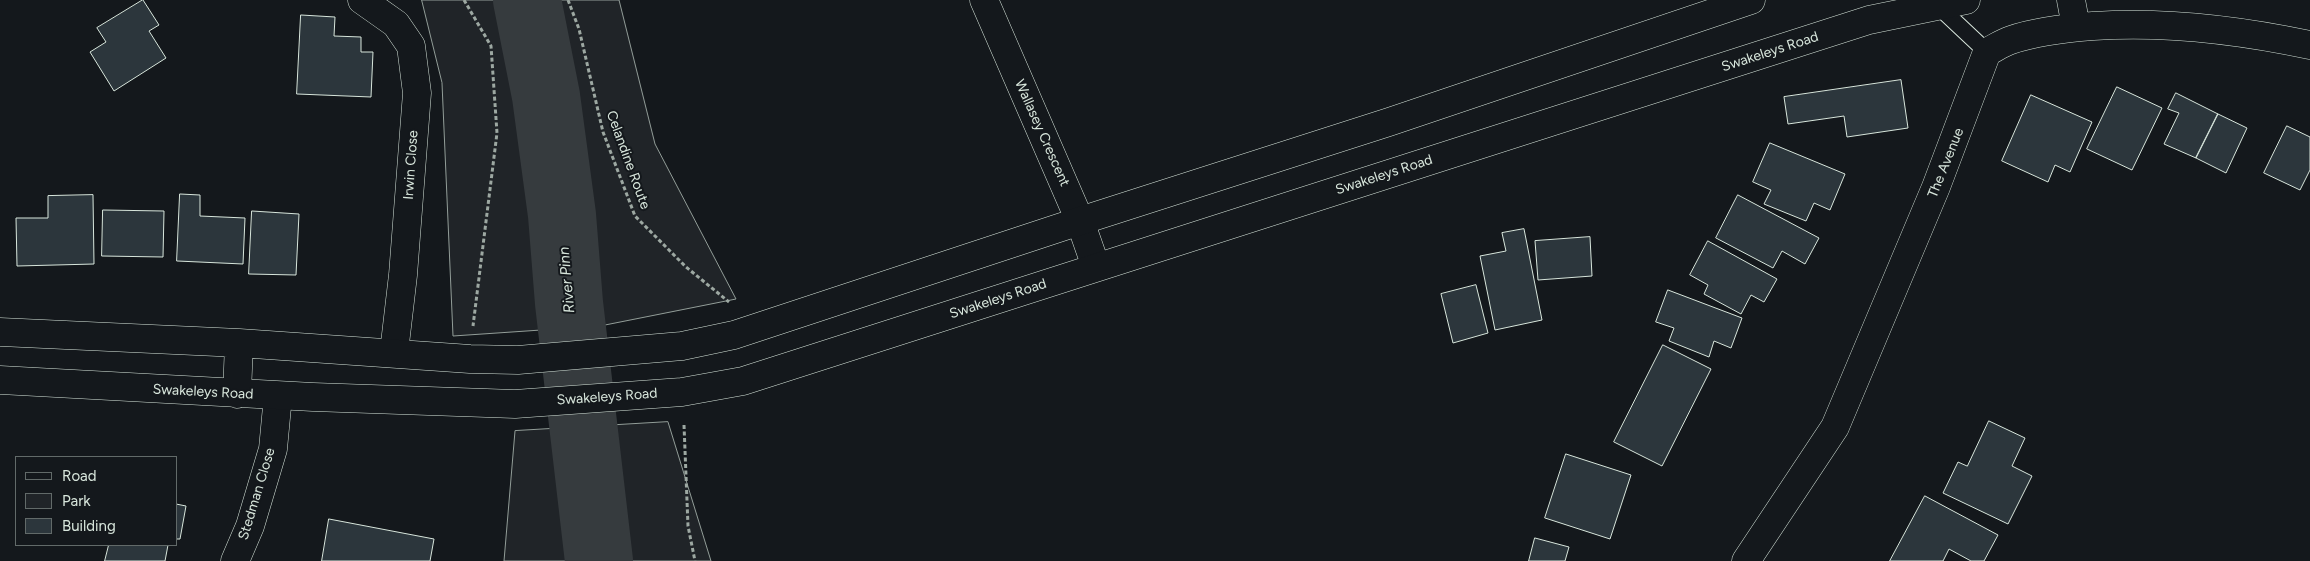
<!DOCTYPE html>
<html>
<head>
<meta charset="utf-8">
<style>
	body { margin:0 }
	#map { position:relative; width:2310px; height:561px; overflow:hidden; background:#14181c; font-family:Figtree,sans-serif }
	canvas { display:block }
	.legend { position:absolute; left:15px; top:456px; width:162px; height:90px; box-sizing:border-box; background:#14181c; border:1px solid #626a69; margin:0; padding:6px 9px; list-style:none; font-size:15px; color:#d8e6dc }
	.legend li { display:flex; align-items:center; gap:10px; height:25px }
	.legend b { width:25px; border:1px solid #626a69 }
</style>
</head>
<body>
<div id="map">
<canvas width="2310" height="561"></canvas>
<ul class="legend">
<li><b style="height:6px;background:#14181c"></b>Road</li>
<li><b style="height:14px;background:#202428"></b>Park</li>
<li><b style="height:14px;background:#2c363c"></b>Building</li>
</ul>
</div>
<script>
const context = document.querySelector('canvas').getContext('2d');
context.lineJoin = 'round';
function fill(path, color) { context.fillStyle = color; context.fill(path, 'evenodd'); }
function trace(path, color, width, dash) { context.strokeStyle = color; context.lineWidth = width; context.lineCap = dash ? 'butt' : 'round'; context.setLineDash(dash || []); context.stroke(path); }
function label(font, color, halo, rows, align = 'center') {
  context.font = font + ' Figtree,sans-serif'; context.lineWidth = 4; context.setLineDash([]); context.textBaseline = 'middle'; context.strokeStyle = halo; context.fillStyle = color; for (const [text, x, y, turn = 0] of rows) {
    context.save(); context.translate(x, y); context.rotate((+turn || 0) * Math.PI / 180); context.textAlign = isNaN(turn) ? turn : align; if (halo) context.strokeText(text, 0, 0); context.fillText(text, 0, 0); context.restore();
  }
}
const green = new Path2D(`
	M422 0H619L655 144 736 299 600 326 453 336 442 83Z
	M668 422 711 561H504L515 431Z`);
fill(green, '#202428');
trace(green, '#939e99', 1);
trace(new Path2D(`
	M527 0 546 96 562 215 569 303 599 561`), '#363b3e', 68);
const building = new Path2D(`
	M143 0 159 25 149 31 166 58 114 91 90 52 106 42 97 28Z
	M301 15 335 17 334 36 361 37V52H373L371 97 297 94Z
	M1901 80 1908 128 1847 137 1844 116 1788 124 1784 97Z
	M2117 87 2162 108 2132 170 2087 149Z
	M2176 93 2218 114 2196 158 2164 144 2179 113 2168 109Z
	M2031 95 2092 122 2070 172 2055 165 2048 182 2002 161Z
	M2218 114 2247 128 2226 173 2196 158Z
	M2287 126 2310 137V170L2300 190 2264 173Z
	M1770 143 1845 174 1830 210 1814 203 1806 221 1764 204 1771 190 1753 182Z
	M180 194 200 195V216L245 218 243 264 177 261Z
	M93 195 94 264 17 266 16 218H48V196Z
	M1738 195 1819 238 1805 264 1782 251 1773 268 1716 238Z
	M103 210 164 211 163 257 102 256Z
	M252 211 299 214 296 275 249 274Z
	M1524 229 1542 320 1495 330 1480 256 1506 251 1502 233Z
	M1590 237 1592 276 1538 280 1535 241Z
	M1708 241 1777 279 1764 302 1751 295 1741 314 1704 294 1708 285 1690 275Z
	M1476 285 1488 333 1453 343 1441 294Z
	M1668 290 1742 318 1731 348 1714 341 1709 357 1669 341 1674 328 1656 322Z
	M1663 345 1711 369 1662 466 1614 442Z
	M1989 421 2025 438 2012 466 2032 476 2008 524 1943 493 1958 462 1967 466Z
	M1566 454 1631 475 1610 539 1545 518Z
	M1925 496 1998 535 1984 561H1971L1949 549 1943 561H1890Z
	M176 504 186 506 180 539H176Z
	M329 519 434 539 430 561H322Z
	M1535 538 1569 547 1565 561H1529Z
	M109 545H168L165 561H105Z`);
fill(building, '#2c363c');
trace(building, '#d8e6dc', 1);
const service = new Path2D(`
	M1937 5 1987 52`);
const minor = new Path2D(`
	M362 0 396 24 411 46 417 93 403 275 394 352
	M984 0 1080 221 1096 267
	M2071 0 2076 27
	M235 561 250 526 273 449 278 396
	M1746 561 1835 427 1936 187 1987 52C1995 48 2002 43 2011 40 2037 31 2066 28 2093 26 2166 21 2239 30 2310 45`);
const secondary = new Path2D(`
	M0 332 239 343 470 359 518 360 682 346 734 335 1080 221 1389 122 1751 0
	M0 380 313 397 515 404 682 392 743 381 1869 20 1966 0
	M237 394 239 343`);
trace(service, '#d8e6dc', 18);
trace(minor, '#d8e6dc', 29);
trace(secondary, '#d8e6dc', 29);
trace(new Path2D(`
	M464 0 491 46 497 133 473 326
	M568 0 579 29 603 132 635 216 686 267 729 302
	M684 425 688 526 695 561`), '#9da8a2', 3, [4, 2.5]);
trace(service, '#14181c', 16);
trace(minor, '#14181c', 28);
trace(secondary, '#14181c', 28);
label('14px', '#d8e6dc', '#14181c', [
	["Swakeleys Road",1770,52,-18],
	["Wallasey Crescent",1042,133,66],
	["Celandine Route",628,160,70],
	["The Avenue",1946,163,-68],
	["Irwin Close",411,165,-86],
	["Swakeleys Road",1384,175,-18],
	["Swakeleys Road",998,299,-18],
	["Swakeleys Road",203,392,3],
	["Swakeleys Road",607,397,-4],
	["Stedman Close",257,494,-73]
]);
label('italic 15px', '#d8e6dc', '#14181c', [
	["River Pinn",567,280,-95]
]);
</script>
</body>
</html>
